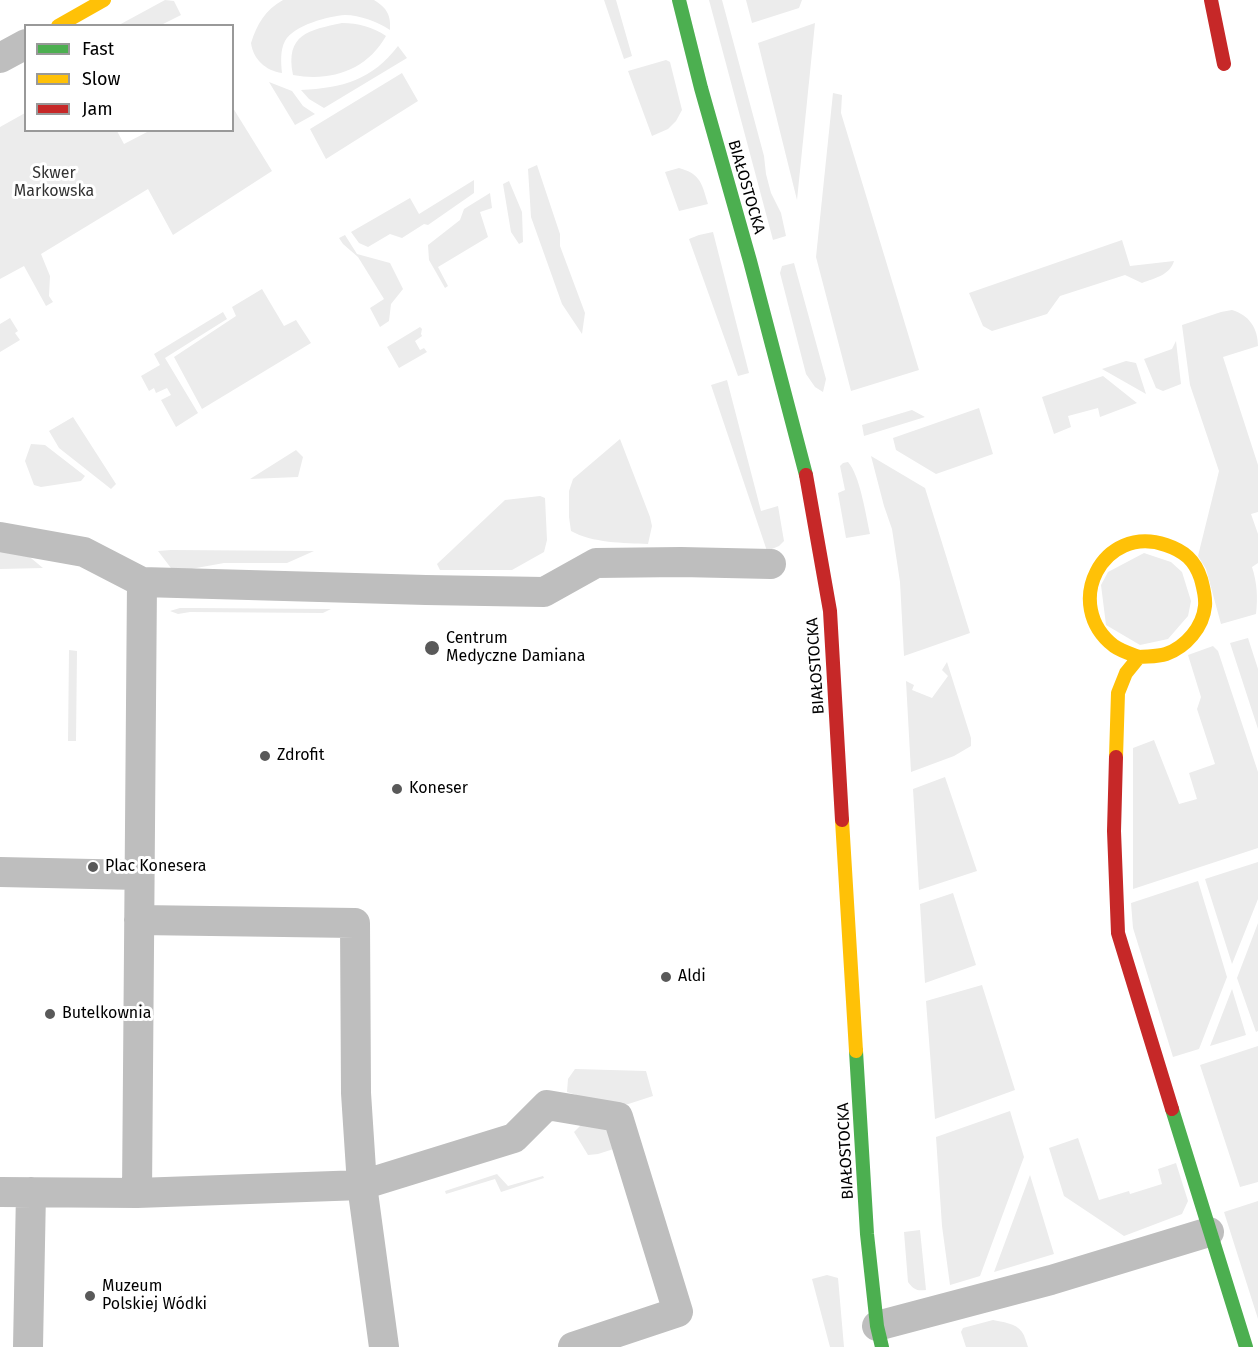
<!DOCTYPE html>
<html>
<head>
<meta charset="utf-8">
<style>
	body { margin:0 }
	#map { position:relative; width:1258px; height:1347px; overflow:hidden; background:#fff; font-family:"Fira Sans",sans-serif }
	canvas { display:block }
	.legend { position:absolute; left:24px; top:24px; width:210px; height:108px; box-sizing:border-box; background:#fff; border:2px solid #999; margin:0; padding:8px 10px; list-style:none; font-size:18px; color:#000 }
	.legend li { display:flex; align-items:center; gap:12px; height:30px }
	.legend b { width:30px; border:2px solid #999 }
</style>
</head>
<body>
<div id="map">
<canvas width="1258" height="1347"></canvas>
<ul class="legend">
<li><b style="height:8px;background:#4caf50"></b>Fast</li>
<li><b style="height:8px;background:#ffc107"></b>Slow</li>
<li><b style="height:8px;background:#c62828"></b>Jam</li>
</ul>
</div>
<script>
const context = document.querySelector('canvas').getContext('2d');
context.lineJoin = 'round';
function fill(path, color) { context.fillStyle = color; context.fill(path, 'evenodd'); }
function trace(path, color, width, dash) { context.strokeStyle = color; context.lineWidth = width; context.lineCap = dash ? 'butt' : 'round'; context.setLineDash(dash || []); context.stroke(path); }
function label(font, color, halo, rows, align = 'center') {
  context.font = font + ' "Fira Sans",sans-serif'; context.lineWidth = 6; context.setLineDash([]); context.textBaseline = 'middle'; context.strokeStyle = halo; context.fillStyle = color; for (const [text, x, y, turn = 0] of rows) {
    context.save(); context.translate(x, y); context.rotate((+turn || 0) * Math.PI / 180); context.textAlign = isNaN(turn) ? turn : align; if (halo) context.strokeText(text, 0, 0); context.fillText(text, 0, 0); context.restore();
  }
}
fill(new Path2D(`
	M165 0 174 1 181 15 161 25H119Z
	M283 0H374C387 8 391 15 390 30 378 22 360 15 345 15 329 16 294 25 285 41 280 50 281 63 282 73 266 71 253 59 251 43 257 24 265 10 283 0Z
	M604 0H616L632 56 624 59Z
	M709 0H722L764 156 766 174 771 193 781 213 786 236 773 240Z
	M746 0H802L799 8 752 23Z
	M342 23C358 23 373 27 386 36 367 70 331 82 293 75 285 34 309 30 342 23Z
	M815 23 797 200 758 43Z
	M398 46 407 58 324 108 309 99 301 90C343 88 372 80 398 46Z
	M666 60 670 62 682 110 676 121 668 129 652 136 628 71Z
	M402 73 418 101 326 159 310 129Z
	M269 82 292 91 303 106 315 114 295 125Z
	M833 93 842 95 841 113 919 370 851 391 816 257Z
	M233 108 272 171 173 235 148 189 41 254 50 276 49 296 53 302 46 306 24 266 0 279V127L25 113 26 130 117 131 124 144 149 131 232 130Z
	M537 165 560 234V246L585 313 582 334 562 304 531 217 528 169Z
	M679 168C701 174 702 184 708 204L679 211 665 172Z
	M474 180V193L428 225 424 224 402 238 390 234 368 247 359 243 351 232 410 198 419 214Z
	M509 181 522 212 523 242 519 244 511 232 503 184Z
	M490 193 492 208 480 212 488 237 438 267 448 286 445 288 429 260 428 245 460 220 464 209Z
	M713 232 749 373 738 376 689 239 699 235Z
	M345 235 357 254 390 263 403 289 391 304 389 321 380 327 370 308 384 299 358 257 343 244 339 238Z
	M1122 240 1130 266 1174 261C1170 275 1155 278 1142 283L1125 275 1060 296 1047 314 992 331 983 326 969 293Z
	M794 263 826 379 823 392 815 387 806 374 780 273 782 266Z
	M262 289 284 326 296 320 311 343 202 409 174 357 236 316 232 307Z
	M1232 310C1249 315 1258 328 1258 346L1223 357 1258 465V512L1251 514 1258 534V563L1252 567C1257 582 1258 598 1256 614L1221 624 1206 569 1198 556 1219 471 1190 385 1182 325 1221 312Z
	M223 312 227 319 165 358 198 413 176 427 161 400 171 395 167 388 156 393 154 388 149 391 141 376 160 365 154 354Z
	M10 318 18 331 15 333 20 340 0 352V324Z
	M420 327 422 329 421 334 422 336 415 341 420 350 424 348 427 352 399 368 387 347Z
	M1176 341 1181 384 1163 391 1156 388 1144 359 1172 349Z
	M1126 361 1136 363 1146 394 1102 369Z
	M1103 376 1137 403 1100 417 1098 408 1068 416 1071 427 1054 434 1042 397Z
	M727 380 761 511 778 506 784 541 779 546 767 551 711 385Z
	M979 408 993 454 936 474 896 450 893 438Z
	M912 410 925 417 864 436 862 425Z
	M73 417 116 484 111 489 59 448 49 431Z
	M620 439 650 517 652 526 648 544C624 543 592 543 571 531L569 517V491L573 479Z
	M31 444 45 445 85 476 81 481 41 487 34 485 25 461Z
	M296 450 303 457 298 477 250 479Z
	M871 456 925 488 970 633 904 656 900 582 892 529 884 506Z
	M848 462C860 475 866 516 870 534L846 538 838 493 845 490 840 466 843 463Z
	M540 496 545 498 547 540 544 552 512 570H440L437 564 505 500Z
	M0 548 20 549 43 568 0 569Z
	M171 550 314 551 287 563H224L174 572 158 551Z
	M1144 553 1171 562 1182 572 1191 601 1188 616 1168 639 1140 645 1106 625 1101 585 1108 572Z
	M180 608H194L331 609 323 613 190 612 178 614 170 611Z
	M1248 638 1258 669V729L1230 643Z
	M1213 646 1218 651 1258 772V848L1133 889V748L1154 740 1179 804 1197 799 1189 773 1215 764 1197 709 1201 697 1188 655Z
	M69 650 77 651 76 741H68Z
	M947 662 971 738V746L954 756 911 772 906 681 914 685 912 690 932 698 948 676 942 670Z
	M945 777 977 871 919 890 913 789Z
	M1258 862V899L1232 964 1205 879Z
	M1198 881 1227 977 1199 1049 1173 1057 1133 928 1131 903Z
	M953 893 976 965 925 983 920 904Z
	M1258 923V1031L1256 1032 1237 978Z
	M982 985 1015 1090 935 1119 926 1001Z
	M1232 989 1246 1035 1210 1046Z
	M1258 1046V1182L1240 1187 1200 1065Z
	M575 1069 646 1071 653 1096 616 1108 567 1092 568 1079Z
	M1010 1111 1024 1157 980 1276 950 1285 942 1226 936 1137Z
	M581 1125 609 1128 623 1146 598 1154 588 1155 574 1132Z
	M1078 1138 1099 1200 1129 1191 1130 1194 1162 1184 1158 1169 1176 1163 1188 1201 1182 1214 1124 1236 1064 1196 1049 1148Z
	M497 1174 508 1186 543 1176 544 1178 501 1192 495 1179 446 1194 445 1191Z
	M1030 1175 1054 1254 994 1272Z
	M1258 1201V1319L1224 1212Z
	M920 1230 926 1290C917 1291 914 1290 908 1282L904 1232Z
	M827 1275 838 1278 844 1347H830L812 1279Z
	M993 1320C1002 1322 1016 1323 1022 1332 1025 1336 1026 1342 1028 1347H966L961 1332 963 1328Z`), '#ececec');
trace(new Path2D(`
	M0 58 26 44
	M0 537 84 552 142 582 426 590 544 592 596 563 681 562 771 564
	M0 872 139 875
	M139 920 355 923 356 1093 362 1185 384 1347
	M0 1192 137 1193 362 1185 514 1138 547 1105 618 1117 678 1312 573 1347
	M137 1193 142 582
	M877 1326 1051 1280 1209 1232
	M28 1347 31 1192`), '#bebebe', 30);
trace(new Path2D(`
	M679 0 701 88 750 261 806 475
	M856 1051 867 1234 877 1326 882 1347
	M1172 1109 1246 1347`), '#4caf50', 14);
trace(new Path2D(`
	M58 26 104 0
	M1116 757 1118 693 1126 673 1139 657C1148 656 1157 657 1166 654 1186 647 1203 627 1205 606 1206 597 1203 587 1201 579 1195 560 1184 551 1166 545 1103 523 1061 605 1114 646 1121 651 1131 654 1139 657
	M842 820 856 1051`), '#ffc107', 14);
trace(new Path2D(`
	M1211 0 1224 64
	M806 475 830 611 842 820
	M1116 757 1114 831 1118 933 1172 1109`), '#c62828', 14);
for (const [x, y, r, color] of [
	[432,648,8,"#595959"],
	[265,756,6,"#595959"],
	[397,789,6,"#595959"],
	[93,867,6,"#595959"],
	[666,977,6,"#595959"],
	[50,1014,6,"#595959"],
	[90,1296,6,"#595959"]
]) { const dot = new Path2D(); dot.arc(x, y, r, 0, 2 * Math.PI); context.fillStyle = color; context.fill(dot); trace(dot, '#fff', 2); }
label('16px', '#333', '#fff', [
	["Skwer",54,174],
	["Markowska",54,192]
]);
label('16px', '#000', '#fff', [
	["BIAŁOSTOCKA",746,187,74],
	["BIAŁOSTOCKA",816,666,-94],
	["BIAŁOSTOCKA",846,1151,-93]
]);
label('16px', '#000', '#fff', [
	["Centrum",446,639],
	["Medyczne Damiana",446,657],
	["Zdrofit",277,756],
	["Koneser",409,789],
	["Plac Konesera",105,867],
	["Aldi",678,977],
	["Butelkownia",62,1014],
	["Muzeum",102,1287],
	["Polskiej Wódki",102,1305]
], 'left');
</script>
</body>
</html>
